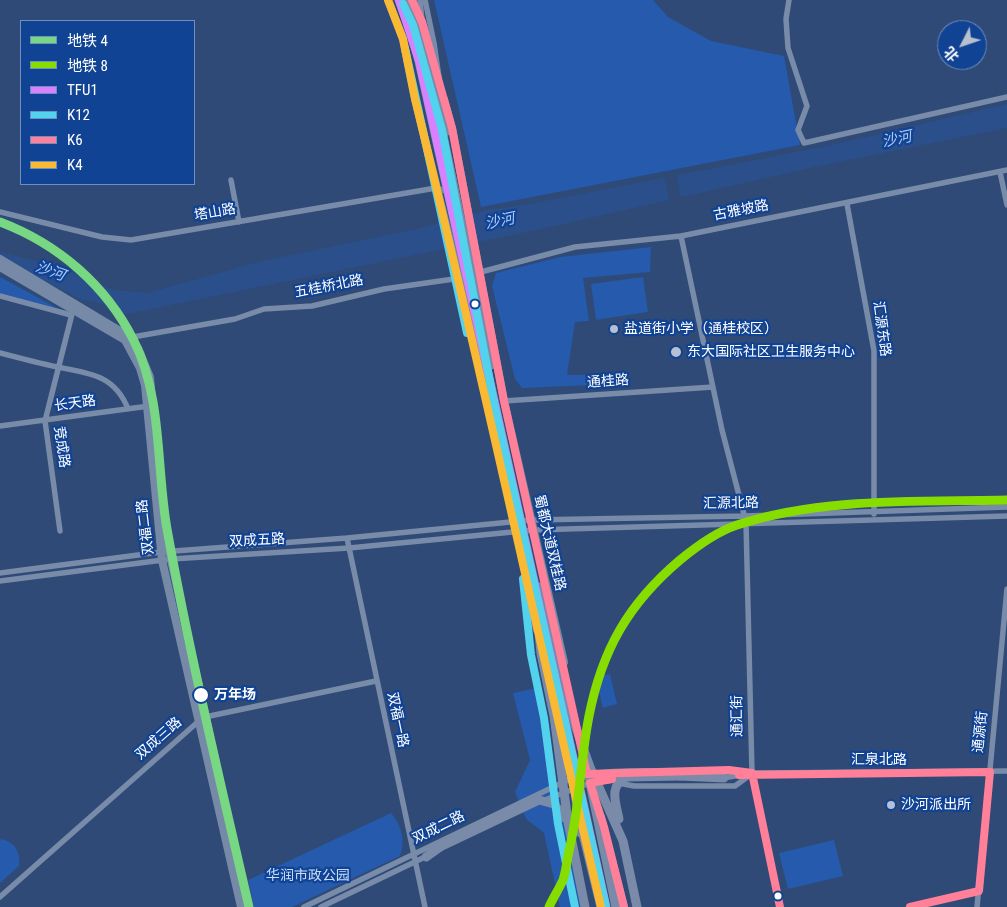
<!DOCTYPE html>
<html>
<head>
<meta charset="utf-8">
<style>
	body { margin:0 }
	#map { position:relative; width:1007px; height:907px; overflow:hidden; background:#2f4a76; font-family:"Roboto Condensed","Noto Sans SC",sans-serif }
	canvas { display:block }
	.legend { position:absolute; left:20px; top:20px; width:175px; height:165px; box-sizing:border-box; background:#114394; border:1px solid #708ebf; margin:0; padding:6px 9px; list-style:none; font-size:15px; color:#fff }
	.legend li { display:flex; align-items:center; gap:10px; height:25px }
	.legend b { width:25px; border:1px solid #708ebf }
	.north { position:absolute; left:937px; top:20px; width:50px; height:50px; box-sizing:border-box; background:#114394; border:1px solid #708ebf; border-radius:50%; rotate:229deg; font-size:14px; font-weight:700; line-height:20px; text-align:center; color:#fff }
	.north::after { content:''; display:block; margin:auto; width:18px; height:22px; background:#b6c0cf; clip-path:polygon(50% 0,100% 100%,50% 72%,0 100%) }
</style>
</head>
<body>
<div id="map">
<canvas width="1007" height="907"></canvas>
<ul class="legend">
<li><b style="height:6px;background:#77d783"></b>地铁 4</li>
<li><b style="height:6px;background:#8d0"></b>地铁 8</li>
<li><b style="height:6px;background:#d880ff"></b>TFU1</li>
<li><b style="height:6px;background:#53d2ee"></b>K12</li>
<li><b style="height:6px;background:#ff8098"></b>K6</li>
<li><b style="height:6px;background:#fab933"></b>K4</li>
</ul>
<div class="north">北</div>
</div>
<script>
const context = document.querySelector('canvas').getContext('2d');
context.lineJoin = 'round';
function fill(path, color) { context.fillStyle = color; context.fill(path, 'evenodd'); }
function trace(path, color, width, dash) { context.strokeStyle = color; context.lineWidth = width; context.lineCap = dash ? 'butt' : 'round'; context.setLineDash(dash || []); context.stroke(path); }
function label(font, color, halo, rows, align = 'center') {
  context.font = font + ' "Roboto Condensed","Noto Sans SC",sans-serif'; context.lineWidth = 4.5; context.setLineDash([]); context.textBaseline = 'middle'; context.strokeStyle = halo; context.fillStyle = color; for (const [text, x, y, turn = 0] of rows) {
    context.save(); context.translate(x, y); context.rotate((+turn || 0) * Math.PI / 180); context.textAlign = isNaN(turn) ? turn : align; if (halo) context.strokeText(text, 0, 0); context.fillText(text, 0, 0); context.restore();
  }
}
fill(new Path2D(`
	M434 0H653L668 17 711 41 784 56 800 145 481 207Z
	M651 247 650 272 583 278 589 321 575 322 567 375H591L593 385 522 388 515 379 492 286 496 273 560 257Z
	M0 277 59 309 0 293Z
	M643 277 648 312 596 320 591 284Z
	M610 674 617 704 603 708 595 677Z
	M538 688 581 907H560L544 833 526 819 515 792 530 760 513 693Z
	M391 813C401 824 406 842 400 856L292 907H254L248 880Z
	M0 839C15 841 21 853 19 866L0 883Z
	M834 840 843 876 788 889 779 853Z`), '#255aac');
fill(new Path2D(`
	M1007 104V128L819 166 537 230 127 314 93 301 82 300 44 281 0 273V252L56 266 114 290 147 293 262 261 421 228 486 210 534 203 832 145Z`), '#2a4f8a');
fill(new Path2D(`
	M676 172 681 199 669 201 664 174Z`), '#2f4a76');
trace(new Path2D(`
	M420 0 422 20
	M789 0 786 19 788 48 807 106 798 130 804 143 1007 97
	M1000 172 1007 205
	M231 180 239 222
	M847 204 874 351V514
	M0 212 102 237 131 240 436 188 449 192
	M681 236 722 430 746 522 752 773 780 907
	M477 273 575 247 681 236 1007 170
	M0 296 71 315
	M127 338 235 319 264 309 312 306 384 289 461 278
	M0 353C19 358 38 363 57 367 89 373 115 375 128 409
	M504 401 713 387
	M0 426 149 406
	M60 531 45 421 73 310
	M347 538 425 907
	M0 573 161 552 347 538 531 520 745 516 1007 507
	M0 581 171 559 349 548 533 530 1007 516
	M723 778 752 773 1007 771
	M618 783 634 786H735L750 775
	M542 801 590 783 623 779
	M0 897 200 720 205 717 376 681
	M304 907 572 778C604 769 639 771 672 771 696 770 720 769 745 772
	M321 907 427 856
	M910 907 979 891
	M977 907 1007 589`), '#788ba9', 5.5);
trace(new Path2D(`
	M388 0 403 39 415 99 455 261 515 522 537 630
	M412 0 422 22 437 74
	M444 99 452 128 504 401 564 662
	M0 259 130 337 138 348 150 377 162 510 169 551 248 907
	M0 267 125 340 140 368 145 385 162 560 241 907
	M558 719 574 788 580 833
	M584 759 591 787
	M601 817 624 907`), '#768aa7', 8);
trace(new Path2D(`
	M680 776 724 778
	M590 783 616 907
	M581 826 601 907
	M426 857 440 847`), '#7a8ba9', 9);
trace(new Path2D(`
	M425 0 434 43 447 133`), '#788ba9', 5.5);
trace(new Path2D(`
	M399 0 412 35 419 61 606 907
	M407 0 419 29 430 73 491 365
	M540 587 576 728 590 767 623 841 637 907
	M538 623 541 653 554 716 568 822 585 907
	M619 819C616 803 608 785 627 777L680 776
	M440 847 539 800 554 804 566 819`), '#7a8ba9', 9);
trace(new Path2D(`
	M399 0 419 61 606 907`), '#d880ff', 8);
trace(new Path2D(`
	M403 4 413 25 442 130 494 403 606 907
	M405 48 467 333
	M523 579 531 655 544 718 558 824 575 907`), '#53d2ee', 8);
trace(new Path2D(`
	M412 0 422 22 452 128 504 401 587 774 729 770 752 773
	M752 773 780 907
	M739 775 990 772 979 891 910 907
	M612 779 590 783 604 827 624 907`), '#ff8098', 8);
trace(new Path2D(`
	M388 0 403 39 415 99C481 367 538 638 601 907`), '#fab933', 8);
trace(new Path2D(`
	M0 222C58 244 106 285 134 341 163 399 156 467 167 529 190 656 220 781 249 907`), '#77d783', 9);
trace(new Path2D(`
	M549 907C553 898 559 889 563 880 566 871 567 860 569 851 580 806 580 761 589 716 602 650 628 604 680 560 697 546 716 532 737 525 821 497 920 502 1007 500`), '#8d0', 9);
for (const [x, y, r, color] of [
	[475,304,4.5,"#fff"],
	[614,329,5,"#b6c0cf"],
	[676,352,6,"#b6c0cf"],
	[201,695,8,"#fff"],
	[891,805,5,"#b6c0cf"],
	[778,896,4.5,"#fff"]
]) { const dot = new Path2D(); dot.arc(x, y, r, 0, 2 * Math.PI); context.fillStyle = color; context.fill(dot); trace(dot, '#114394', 2); }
label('14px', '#fff', '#114394', [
	["古雅坡路",741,211,-11],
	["塔山路",215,213,-10],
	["五桂桥北路",329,287,-11],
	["汇源东路",881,329,82],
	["通桂路",608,382,-4],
	["长天路",75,404,-8],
	["竞成路",61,447,82],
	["汇源北路",731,504,-1],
	["双福二路",146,527,-97],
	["双成五路",257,541,-3],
	["蜀都大道双桂路",549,543,77],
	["通汇街",738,716,-91],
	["双福一路",397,720,78],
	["通源街",981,732,-84],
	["双成三路",159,739,-41],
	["汇泉北路",879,760],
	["双成二路",439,828,-26]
]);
label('14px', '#fff', '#114394', [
	["盐道街小学（通桂校区）",624,329],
	["东大国际社区卫生服务中心",687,352],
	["沙河派出所",901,805]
], 'left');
label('bold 14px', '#fff', '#114394', [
	["万年场",214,695]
], 'left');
label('14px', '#c7ddfd', '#114394', [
	["华润市政公园",308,876]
]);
label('italic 15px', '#accbfa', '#114394', [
	["沙河",897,140,-12],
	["沙河",500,222,-12],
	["沙河",50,272,20]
]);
</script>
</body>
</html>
